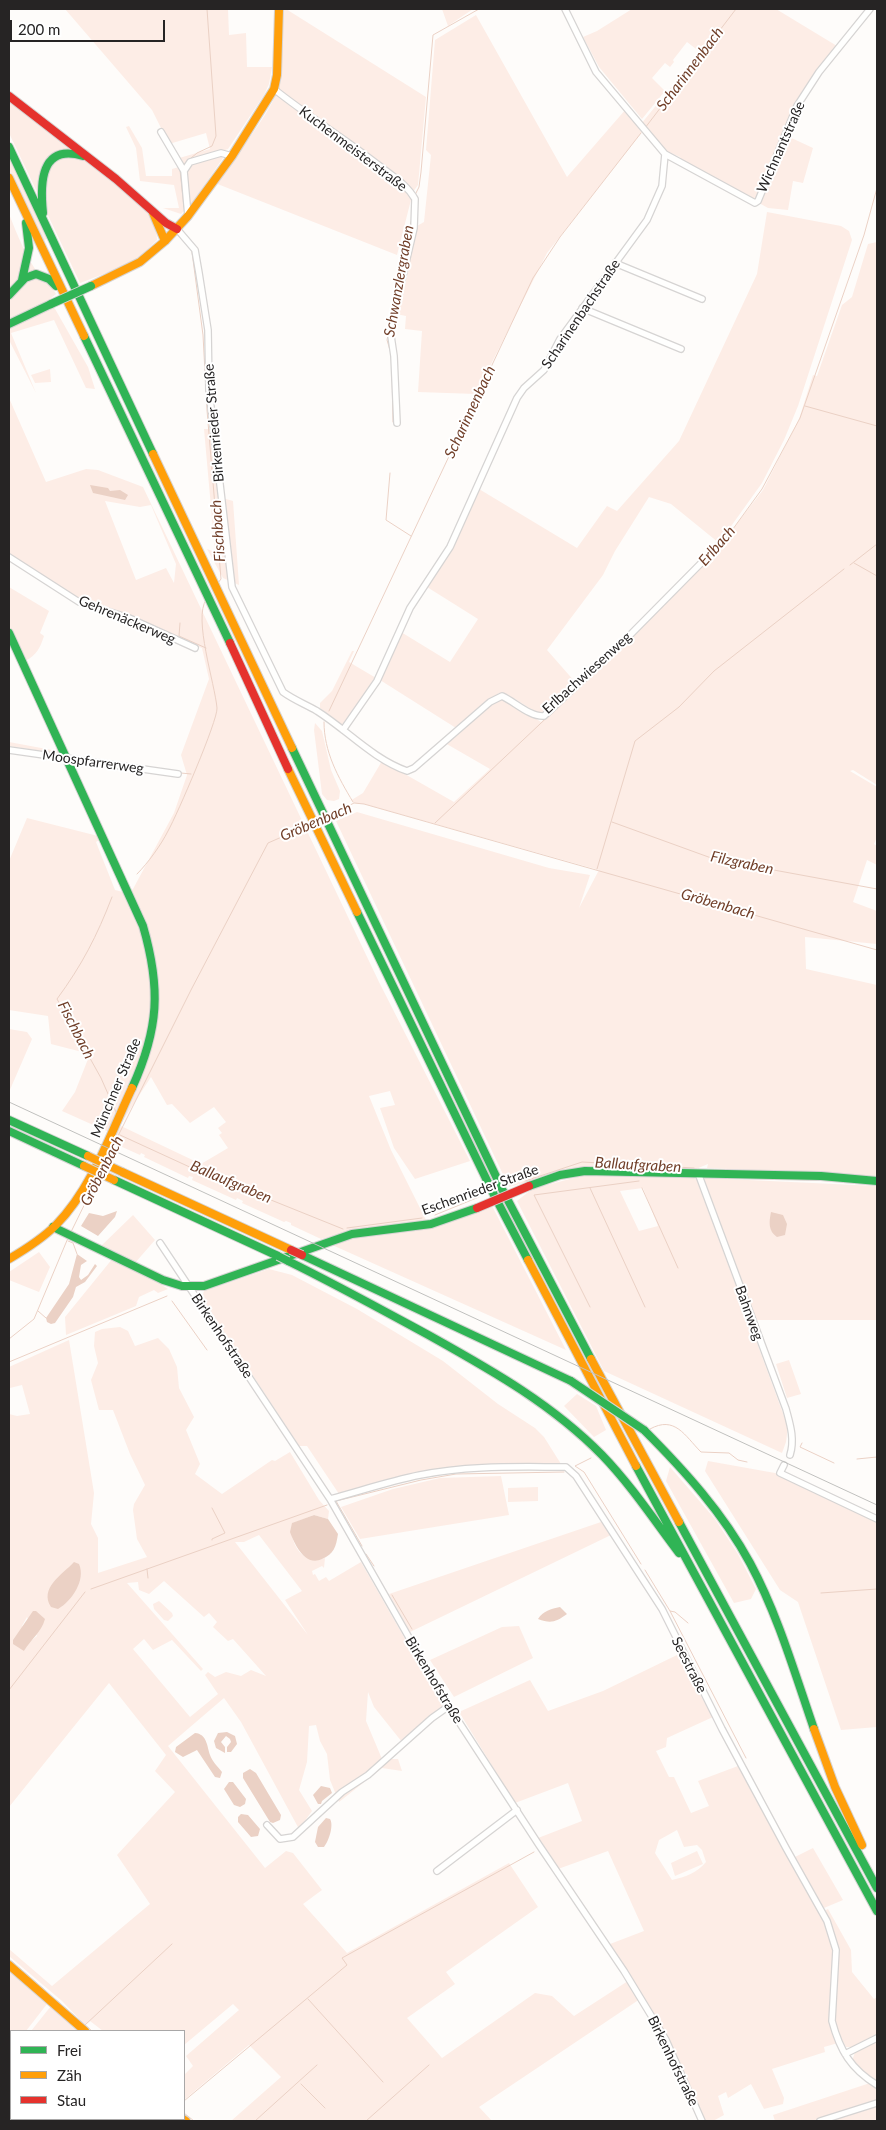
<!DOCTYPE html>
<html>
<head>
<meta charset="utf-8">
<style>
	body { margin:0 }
	#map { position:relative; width:886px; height:2130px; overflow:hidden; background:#fefcfa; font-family:Lato,sans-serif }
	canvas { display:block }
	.frame { position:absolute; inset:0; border:10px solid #262424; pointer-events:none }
	.legend { position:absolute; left:10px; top:2030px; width:175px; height:90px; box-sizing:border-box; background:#fff; border:1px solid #a8a7a7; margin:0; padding:6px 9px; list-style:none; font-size:15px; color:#262424 }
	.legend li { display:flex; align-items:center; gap:10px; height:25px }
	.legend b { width:25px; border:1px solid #a8a7a7 }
	.scale { position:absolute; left:10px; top:20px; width:155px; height:22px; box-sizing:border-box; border:2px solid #262424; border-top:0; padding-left:6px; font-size:15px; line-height:18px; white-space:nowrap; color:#262424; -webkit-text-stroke:4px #fff; paint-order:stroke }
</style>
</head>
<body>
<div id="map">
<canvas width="886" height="2130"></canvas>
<div class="frame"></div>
<ul class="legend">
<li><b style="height:6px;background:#30b455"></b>Frei</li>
<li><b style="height:6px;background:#ff9f0a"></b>Zäh</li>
<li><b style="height:6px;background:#e5322d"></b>Stau</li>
</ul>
<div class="scale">200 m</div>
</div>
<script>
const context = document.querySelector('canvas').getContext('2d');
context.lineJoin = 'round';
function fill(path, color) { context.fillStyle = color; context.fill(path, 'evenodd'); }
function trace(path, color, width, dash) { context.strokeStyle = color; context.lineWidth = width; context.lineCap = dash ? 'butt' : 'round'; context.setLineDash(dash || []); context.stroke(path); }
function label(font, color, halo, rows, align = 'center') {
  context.font = font + ' Lato,sans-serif'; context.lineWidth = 4; context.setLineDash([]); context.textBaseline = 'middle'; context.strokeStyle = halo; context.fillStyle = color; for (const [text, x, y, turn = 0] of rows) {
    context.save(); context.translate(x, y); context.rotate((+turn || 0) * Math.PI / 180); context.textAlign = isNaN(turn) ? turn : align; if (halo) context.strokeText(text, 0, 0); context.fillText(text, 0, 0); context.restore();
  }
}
fill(new Path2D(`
	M65 9H228L229 35 246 33 247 67H272L269 84 264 95 228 149 190 162 183 171 186 209 181 214 163 208H179L174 185 140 181 136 148 126 127 129 126 142 148 146 176H172V169L179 167 176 159 210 149 206 133 169 144 152 110Z
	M282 9H286L426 97 418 185 413 192 397 255 215 183C234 158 275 109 281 80Z
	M442 9H473L448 26Z
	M632 9H776L837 46 819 70 785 135 813 148 803 183 793 181 788 210 768 208 681 160 680 157 664 150 641 124 700 52 687 42 673 60 674 62 670 67 665 63 652 78 665 91 642 119 599 67 583 37 597 31Z
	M476 15 567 177 626 109 642 132 547 253 476 394 418 392 422 331 405 329 406 316 396 314 417 226 424 222 431 155 426 150 435 40Z
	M9 99 137 198C147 210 157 224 157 240L140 257 125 266 80 283 9 133Z
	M222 156 223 158 190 206 186 171 194 163Z
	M9 157 48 238 42 242 9 172Z
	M767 212 841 226 849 231 852 240 798 406 784 440 762 483 719 543 671 504 649 497 615 551 603 575 547 650 576 683 545 712 537 713 515 699 499 693 456 728 380 680 401 632 450 662 478 619 427 587 453 548 479 489 577 548 607 506 617 511 679 441 757 274Z
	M9 214C17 234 27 260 41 277 46 284 52 286 56 294L40 307 9 322V301L11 299 9 300Z
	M877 242V785L853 770 850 771 877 787V837L874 844 877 846V865L867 860 853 902 877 911V944L805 937 806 969 877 985V1176L707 1168 708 1164 696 1169 576 1168 509 1187 336 821 357 812 549 868 590 875 579 908 599 870 364 804 354 803 352 800 345 804 363 793 382 761 454 802 490 769 445 743 490 703 502 696 541 722 721 544 763 490 799 419 813 375 817 376 842 305 852 297 868 244Z
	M54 307 88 367 95 389 86 388 54 320 11 333 36 393 9 340V328Z
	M50 369 51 382 35 383 31 375Z
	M9 398 46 482 86 469 98 470 143 487 379 982 470 1161 415 1179 394 1148 380 1108 395 1105 390 1091 369 1096 391 1150 426 1220 359 1229 321 1239 291 1225V1223L286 1221 284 1222 242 1203 243 1201 237 1198 236 1200 192 1180 193 1177 189 1176 188 1178 144 1157 145 1155 141 1153 140 1155 111 1142 121 1126 201 1164 228 1148 219 1135 222 1133 218 1128 226 1122 214 1107 190 1123 172 1104 167 1105 151 1077 120 1125 116 1124 111 1133 62 1111 75 1092 90 1054 51 1044 48 1016 9 1010V861L27 818 98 836 99 840 96 842 115 890 127 893 133 889 174 813 187 775 181 755 209 679 202 648 80 600 9 556ZM105 501 140 507 151 505 176 564 174 583 166 568 136 580Z
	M204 429H211L219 497 233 501 239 585 223 578 207 549 215 552Z
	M9 587 49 611 40 633 44 636C40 648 37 655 25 661L9 625Z
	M352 651H354L349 662 376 678 342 725 324 714 325 712 320 708V703L332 691Z
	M315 723 322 731 331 770 340 791 339 799 334 801 327 800 322 794 314 730Z
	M9 742 52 750 58 748 61 754 9 746Z
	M9 1029 27 1032 32 1039 9 1092Z
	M585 1175 691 1176 697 1180 788 1427 786 1442 782 1453 604 1371 517 1201 532 1189ZM643 1188 658 1226 639 1231 620 1191Z
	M705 1178 877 1186V1327L876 1320H753L703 1181Z
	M490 1202 566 1350 330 1244 355 1237 431 1224Z
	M133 1215 155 1240 135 1263 101 1246Z
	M39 1252 50 1267 39 1292 9 1280V1272Z
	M113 1258 147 1275 168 1289 158 1293 154 1290 139 1297 136 1306 66 1335 65 1317Z
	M269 1269 292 1275 357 1309 443 1361 498 1404 535 1428 544 1437 561 1464C515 1463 469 1463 424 1471 395 1476 367 1486 339 1494L307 1446H299L202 1298 204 1291Z
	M120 1327 128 1331 135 1346 158 1338 169 1349 177 1367 179 1388 194 1417 186 1430 200 1464 195 1474 222 1494 272 1460 275 1461 290 1452 319 1500 329 1511 328 1519 314 1515 293 1523C293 1528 292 1535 293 1540 298 1555 310 1564 325 1558L324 1568 322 1566 312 1571 313 1575 315 1574 319 1581 326 1577 329 1581 361 1562 444 1707 402 1742 374 1707 368 1692 366 1721 382 1759H398L402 1771 382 1768 339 1802 330 1780 327 1754 320 1741 316 1725 309 1726 307 1762 299 1790 312 1811 299 1829 241 1722 224 1698 168 1746 265 1868 286 1851 293 1853 322 1890 303 1904 347 1953 509 1863 538 1907 446 1972 455 1984 407 2018 442 2058 535 1993 552 1996 574 2016 628 1981 640 1999 479 2107 492 2121H231L281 2077 249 2045 184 2100V2075L193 2066 186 2056 239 2010 233 2004 184 2045V2031H103L90 2021 85 2025 62 2001 9 1956V1949L52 1986 150 1904 117 1855 175 1792 155 1771 166 1755 109 1683 9 1807V1414L17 1416 30 1414 22 1385 10 1388 9 1367 69 1340 94 1493 91 1524 98 1538V1573L147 1557 137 1539 133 1510 134 1504 145 1485 130 1454 113 1410H99L91 1380 98 1363 94 1346 95 1332 102 1329ZM259 1535 302 1591 285 1600 308 1635 235 1542H244ZM164 1581 204 1617 209 1613 217 1622 213 1627 228 1641 233 1639 266 1676 251 1670 241 1676 226 1672 215 1677 208 1672 205 1675 218 1694 190 1717 133 1649 144 1639 153 1650 172 1640 201 1671 203 1669 127 1583 138 1582 139 1590 149 1594ZM27 1617 37 1636 28 1643 24 1651 22 1626Z
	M789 1360 801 1394 787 1398 776 1364Z
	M577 1394 596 1406 606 1430 594 1437 564 1406Z
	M708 1461 775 1473 877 1522V1727L841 1730 798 1602 780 1590 705 1471Z
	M670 1467 715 1519 738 1554 756 1589 751 1599 734 1603 666 1481Z
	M501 1476 509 1515 360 1539 341 1507 393 1489 440 1478Z
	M538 1487V1501L508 1502V1488Z
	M604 1521 611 1535 410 1632 389 1594Z
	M159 1601 172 1613 173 1616 168 1621 164 1620 154 1609 153 1604Z
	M519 1626 533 1658 454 1697 430 1660 502 1627Z
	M677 1655 713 1717 667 1738 666 1747 656 1751 669 1777H674L691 1813 709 1806 698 1781 738 1766 820 1913 828 1909 851 1950 852 1972 874 1999 877 1997V2034L852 2047H846L835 2027V1985L831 2020 838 2043 824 2047 825 2052 772 2069 784 2098 783 2104 764 2109 751 2084 728 2098 726 2092 718 2096 724 2115 713 2121H705L700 2113 668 2039 610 1944 644 1931 608 1851 558 1869 538 1838 582 1821 568 1783 515 1803 459 1712 530 1680 548 1711 603 1691ZM677 1830 684 1847 697 1845 702 1850 706 1862C697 1873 685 1877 672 1880L655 1853 659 1840Z
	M813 1848 843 1900 824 1908 795 1857Z
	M697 1851 703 1864 675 1876 671 1863Z
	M9 1970 47 2004 26 2031H11V2050L9 2054Z
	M51 2006 80 2031H31Z
	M877 2040V2083L855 2068 852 2061 855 2052Z
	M11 2057V2119H83L81 2121H9V2060Z
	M870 2083 877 2087V2101L814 2121H775L773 2115Z
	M877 2105V2121H826Z`), '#fdede6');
fill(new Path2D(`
	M90 485 108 488 110 491 120 490 128 495 125 500 93 493Z
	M117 1211 115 1217 98 1236 81 1226 89 1213 103 1216Z
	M771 1212 783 1215 787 1224 785 1235 777 1237C768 1231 769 1222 771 1212Z
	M77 1254 87 1261 81 1265 79 1277 81 1280 88 1275 95 1264 97 1266 85 1282 76 1287 73 1297 55 1323 51 1324 47 1322 46 1318 69 1284Z
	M314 1515 328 1519 338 1534C336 1547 334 1554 322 1559 305 1567 295 1545 290 1532L292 1523Z
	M74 1562 79 1564C86 1580 72 1601 58 1609L51 1607C39 1588 62 1575 74 1562Z
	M560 1607 567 1614C556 1622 551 1624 538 1619 543 1611 551 1609 560 1607Z
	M33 1611H36L45 1619C41 1633 31 1639 24 1651L13 1644V1640Z
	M227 1732 235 1736 237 1744 231 1752H227V1747L231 1742 230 1739 226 1736 221 1742 225 1747V1753L216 1748 214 1741 218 1733Z
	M195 1733C207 1734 207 1746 210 1755 212 1761 218 1767 222 1772L220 1778 215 1777 197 1750 183 1757 175 1752 176 1747Z
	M250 1769 256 1773 281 1815 280 1820 273 1823 270 1822 243 1778V1773Z
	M229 1782H233L246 1799 245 1804 240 1807 234 1805 224 1789Z
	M321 1786 330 1788 332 1793 322 1801 321 1804H318L313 1795Z
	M241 1814 248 1815 260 1829 258 1836 251 1837 238 1822V1817Z
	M326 1818 330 1819C334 1825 329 1841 324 1847H318L315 1842 318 1827Z`), '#ebd1c5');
trace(new Path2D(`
	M645 128 736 9
	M184 164 197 153 212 146 216 136 207 9
	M180 170 184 207
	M415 195 419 187 421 172 433 35 479 9
	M412 211 413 200
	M192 252 203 335 207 410 221 579 218 583
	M393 306 411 222
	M388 335 387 340 390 350
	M392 371 393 422
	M805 406 877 426
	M390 473 386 520 411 536
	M722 544 762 489 800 418 864 235 877 188
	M854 563 877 576
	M850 565 877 544
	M180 623 179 636 206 648
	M329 711 533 278 560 237 641 133
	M324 722C324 752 338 777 353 802
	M181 773 191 774
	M329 816 354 803 364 804 877 950
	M612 822 714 859 877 889
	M435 823 627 642
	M597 869 635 741 679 707 714 671 844 569
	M137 874C148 863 161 845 168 831 177 815 218 720 217 708 215 684 193 618 206 600
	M112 897C97 936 82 965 57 999L101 1078 116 1112
	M120 1135 194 1169 343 1229
	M106 1160 191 990 268 843 309 825
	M778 1179 837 1181
	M525 1181 582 1162 694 1168
	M590 1188 645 1307
	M642 1188 678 1268
	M435 1215 479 1197
	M347 1228 422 1218
	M71 1232 98 1177
	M68 1241 73 1243 77 1254
	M172 1301 207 1350
	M590 1307 534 1195 639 1181
	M38 1311 46 1318
	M9 1339 34 1319 68 1238
	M9 1362 167 1296
	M650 1429C675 1415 685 1436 701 1452L729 1453 738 1460 747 1462
	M802 1443 800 1447 834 1463
	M591 1458 575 1466 584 1472 641 1564
	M857 1459 877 1457
	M212 1508 225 1533 212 1539V1540
	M362 1546 336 1501 421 1480 456 1474 564 1472
	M366 1554 374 1566
	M147 1569 148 1578
	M645 1570 670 1611 675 1612 688 1623
	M91 1589 327 1505
	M821 1593 877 1589
	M392 1595 412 1629
	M670 1611 746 1758
	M9 1690 85 1592
	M9 1959 46 1991
	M55 1999 92 2031
	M308 1999 383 2082
	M85 2025 172 1944
	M301 2084 325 2108
	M184 2101 347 1965 342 1958 534 1852
	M184 2113 194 2121
	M255 2121 317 2065
	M366 2121 429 2065`), '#ebd1c5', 1);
const street = new Path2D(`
	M274 89C309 117 347 140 381 167 394 177 407 185 415 199L414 228 392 322 391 336 394 356 397 423
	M161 132 184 171
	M665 154 755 203 758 201 797 106 819 72 870 9
	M188 216 184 171 190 162 221 153 232 156
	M177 229 195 250 199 273 208 330 209 390 232 587 283 692C294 700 305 704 317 711 347 730 373 759 407 771L414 768 490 702 502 696C515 702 530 717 544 716L629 636 720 544
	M615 263 702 299
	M582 308 681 349
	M9 557 79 602 129 618 195 648
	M343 730 377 681 410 608 450 547 517 398 524 388 544 370 560 339 647 220 662 186 665 154 596 72 565 9
	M9 750 178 774
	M698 1173 786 1409C790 1424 795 1439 790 1455
	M160 1243 330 1499 444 1699 539 1845 624 1971 666 2040 702 2121
	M784 1465 780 1473 877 1519
	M330 1499C360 1491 390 1481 420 1475 468 1465 517 1467 566 1467L576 1476 662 1609 722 1729 786 1848 827 1921 836 1950 832 2021C840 2051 851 2069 877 2085
	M267 1825 280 1839 293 1837 342 1792 368 1775 432 1718 449 1706
	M437 1871 517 1810
	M845 2054 877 2038
	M820 2121 877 2103`);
const fast = new Path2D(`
	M9 147 153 454
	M43 213C40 184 40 143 83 156
	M22 280 29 248 26 223
	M9 295 25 278 36 274 49 279 56 286
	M9 324 51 304
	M84 336 230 643
	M9 633 143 926C161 988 159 1029 132 1088
	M292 748 502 1189 591 1359
	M357 912 494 1195 528 1260
	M9 1120 88 1156
	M9 1131 84 1166
	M114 1180 278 1256
	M529 1186 560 1175 585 1171 821 1176 877 1181
	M53 1227 163 1280 182 1286H204L352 1234 431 1224 477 1208
	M302 1255 571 1381
	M288 1261C337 1285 384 1311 432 1337 493 1371 553 1405 602 1455 631 1485 654 1520 679 1553
	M644 1430C684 1470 723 1513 750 1563 778 1615 795 1674 814 1729
	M636 1466 877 1911
	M679 1522 877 1888`);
const slow = new Path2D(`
	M9 178 84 336
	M153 213 165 241
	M91 286 140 262 165 241 188 216 232 156 274 89 277 75 279 9
	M153 454 292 748
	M288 769 357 912
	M122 1172 291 1250
	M9 1259C26 1249 42 1239 56 1225 92 1188 110 1135 132 1088
	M528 1260 636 1466
	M591 1359 679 1522
	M814 1729 835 1787 862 1845
	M9 1965 85 2031
	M183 2119 186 2121`);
const jam = new Path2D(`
	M9 96 116 179 166 223 177 229
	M230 643 288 769`);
trace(street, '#d6d4d3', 8);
trace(fast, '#d6d4d3', 10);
trace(slow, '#d6d4d3', 10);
trace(jam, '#d6d4d3', 10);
trace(street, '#fffffe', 5.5);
trace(fast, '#30b455', 8);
trace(slow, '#ff9f0a', 8);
trace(jam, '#e5322d', 8);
trace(new Path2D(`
	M9 1102 877 1505`), '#c0c0be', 1);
const fastBridge = new Path2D(`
	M51 304 91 286
	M278 1256 288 1261
	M571 1381 644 1430`);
const slowBridge = new Path2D(`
	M88 1156 122 1172
	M84 1166 114 1180`);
const jamBridge = new Path2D(`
	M477 1208 529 1186
	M291 1250 302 1255`);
trace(fastBridge, '#d6d4d3', 10, []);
trace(slowBridge, '#d6d4d3', 10, []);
trace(jamBridge, '#d6d4d3', 10, []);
trace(fastBridge, '#30b455', 8);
trace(slowBridge, '#ff9f0a', 8);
trace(jamBridge, '#e5322d', 8);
label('14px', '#262424', '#fff', [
	["Wichnantstraße",781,147,-66],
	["Kuchenmeisterstraße",353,149,37],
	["Scharinenbachstraße",581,314,-56],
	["Birkenrieder Straße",214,423,-95],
	["Gehrenäckerweg",127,620,23],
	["Erlbachwiesenweg",587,673,-42],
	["Moospfarrerweg",93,762,8],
	["Münchner Straße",116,1088,-67],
	["Eschenrieder Straße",480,1190,-20],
	["Bahnweg",749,1313,70],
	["Birkenhofstraße",222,1336,56],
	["Seestraße",689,1665,63],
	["Birkenhofstraße",434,1680,59],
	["Birkenhofstraße",673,2061,64]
]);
label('italic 15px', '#703e28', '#fff', [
	["Scharinnenbach",690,69,-53],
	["Schwanzlergraben",399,281,-80],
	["Scharinnenbach",470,412,-65],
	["Fischbach",218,531,-94],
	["Erlbach",717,546,-49],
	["Gröbenbach",316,822,-23],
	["Filzgraben",742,863,12],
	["Gröbenbach",718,904,16],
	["Fischbach",76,1030,63],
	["Ballaufgraben",638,1165,3],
	["Gröbenbach",102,1171,-63],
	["Ballaufgraben",231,1182,23]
]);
</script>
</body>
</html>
